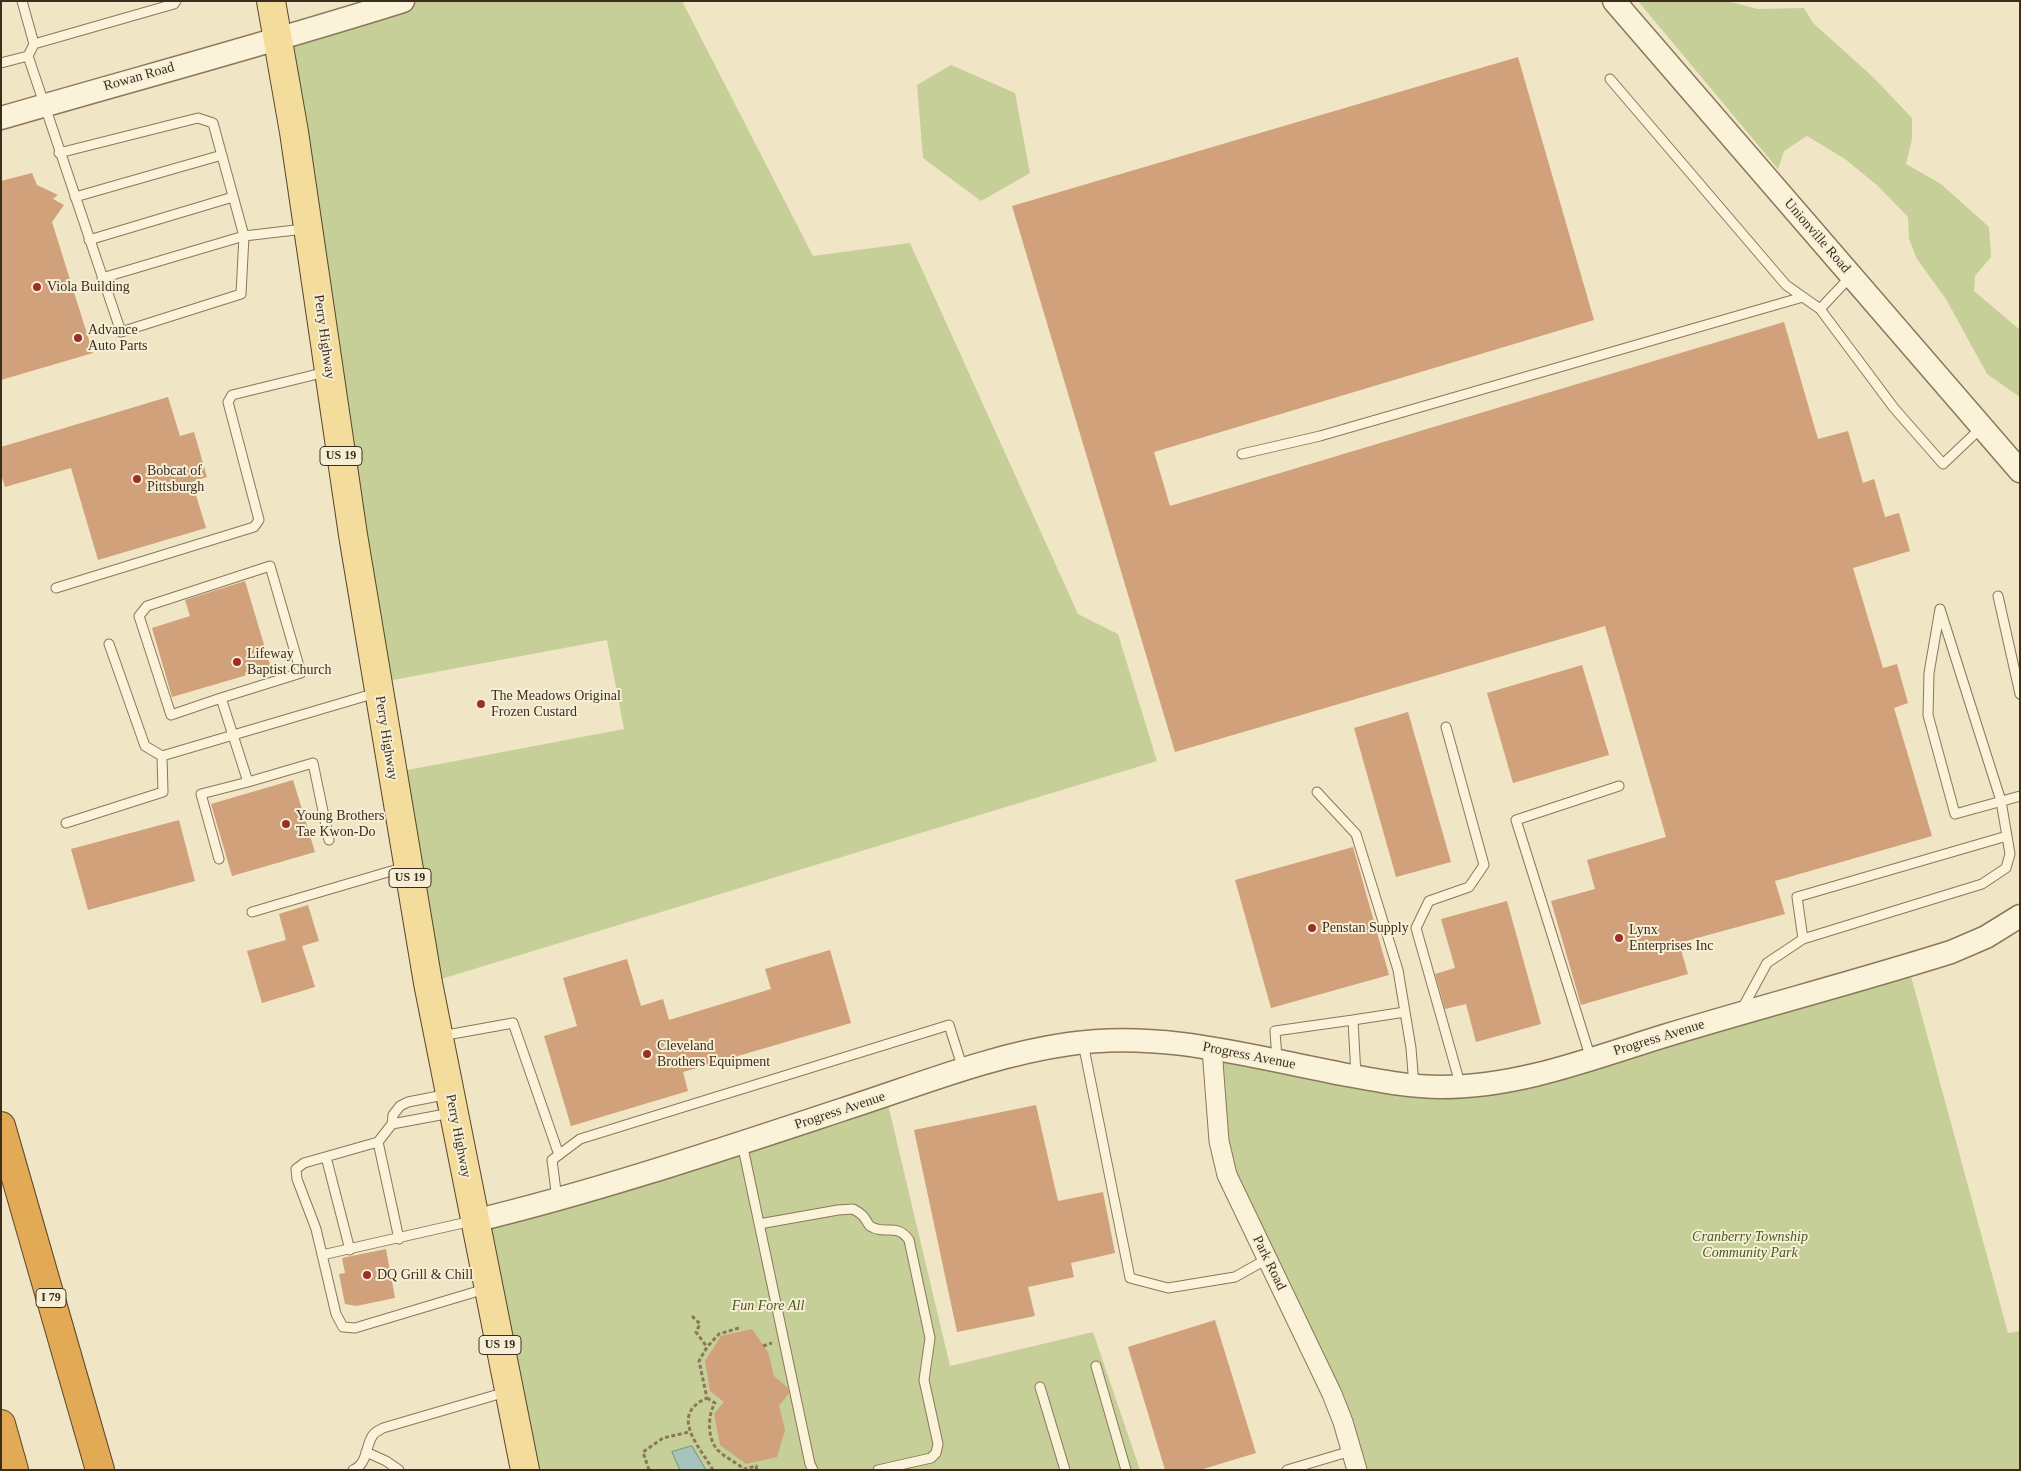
<!DOCTYPE html>
<html>
<head>
<meta charset="utf-8">
<style>
	body { margin:0 }
	#map { position:relative; width:2021px; height:1471px; overflow:hidden; background:#f0e5c5; font-family:"Times New Roman",serif }
	canvas { display:block }
	.frame { position:absolute; inset:0; border:2px solid #3c2e1f; pointer-events:none }
</style>
</head>
<body>
<div id="map">
<canvas width="2021" height="1471"></canvas>
<div class="frame"></div>
</div>
<script>
const context = document.querySelector('canvas').getContext('2d');
context.lineJoin = 'round';
function fill(path, color) { context.fillStyle = color; context.fill(path, 'evenodd'); }
function trace(path, color, width, dash) { context.strokeStyle = color; context.lineWidth = width; context.lineCap = dash ? 'butt' : 'round'; context.setLineDash(dash || []); context.stroke(path); }
function label(font, color, halo, rows, align = 'center') {
  context.font = font + ' "Times New Roman",serif'; context.lineWidth = 4; context.setLineDash([]); context.textBaseline = 'middle'; context.strokeStyle = halo; context.fillStyle = color; for (const [text, x, y, turn = 0] of rows) {
    context.save(); context.translate(x, y); context.rotate((+turn || 0) * Math.PI / 180); context.textAlign = isNaN(turn) ? turn : align; if (halo) context.strokeText(text, 0, 0); context.fillText(text, 0, 0); context.restore();
  }
}
fill(new Path2D(`
	M403 1H682L813 256 910 243 1078 614 1118 634 1157 761 428 983 392 773 624 729 607 640 377 683 278 38Z
	M1638 1H1727L1758 9 1804 8 1813 23 1873 77 1912 118V139L1906 164 1941 184 1989 227 1991 257 1975 276 1974 291 2020 330V397L1987 374 1946 299 1917 259 1909 239 1908 217 1878 186 1845 159 1807 136 1784 151 1778 169Z
	M951 65 1015 93 1030 173 981 201 923 158 917 85Z
	M1908 965 2008 1333 2020 1331V1470H1356L1234 1190 1212 1049 1461 1087Z
	M886 1096 950 1366 1093 1332 1140 1470H525L474 1221Z`), '#c6cf98');
const water = new Path2D(`
	M692 1446 706 1470H681L679 1468 672 1452Z`);
fill(water, '#a7c3bc');
trace(water, '#6d928b', 1);
fill(new Path2D(`
	M1518 57 1594 320 1154 452 1170 506 1784 322 1818 439 1848 431 1863 483 1874 479 1885 517 1899 513 1910 551 1853 568 1883 668 1897 664 1908 703 1894 708 1932 836 1775 881 1785 914 1679 943 1688 974 1581 1005 1551 901 1595 889 1587 860 1666 837 1605 626 1175 752 1012 206Z
	M32 173 37 185 58 195 53 199 64 205 52 222 93 353 1 380V181Z
	M168 397 180 436 194 432 207 477 192 482 206 528 98 560 71 468 5 487 1 474V447Z
	M245 581 271 668 172 697 152 628 190 616 185 600Z
	M1582 665 1609 755 1513 783 1487 693Z
	M1408 712 1451 862 1396 877 1354 728Z
	M293 780 315 852 232 876 211 804Z
	M179 820 195 881 88 910 71 849Z
	M1353 847 1389 975 1271 1008 1235 880Z
	M1507 901 1541 1024 1476 1042 1466 1004 1445 1009 1435 974 1455 968 1441 919Z
	M308 905 319 941 302 946 315 987 262 1003 247 951 286 940 279 914Z
	M830 950 851 1023 683 1072 688 1091 571 1126 544 1036 577 1026 563 978 627 959 641 1006 663 999 669 1020 771 989 765 969Z
	M1036 1105 1058 1201 1103 1192 1115 1253 1071 1263 1074 1277 1028 1287 1035 1316 957 1332 914 1130Z
	M386 1249 395 1298 356 1306 345 1304 339 1274 345 1273 342 1258Z
	M1215 1320 1256 1453 1200 1470H1165L1128 1347Z
	M752 1329 768 1352 774 1376 788 1388 789 1393 779 1406 785 1430 777 1457 746 1464 720 1445 714 1414 724 1402 710 1391 705 1361 721 1336Z`), '#d0a17a');
const service = new Path2D(`
	M22 1 34 44 28 56 121 332 241 294 244 236 304 229
	M34 44 174 4 176 1
	M1 63 28 56
	M1610 79 1786 285 1820 309 1894 408 1943 464 1982 427
	M59 153 198 118 213 123 244 236 102 278
	M75 197 222 155
	M89 240 233 197
	M1820 309 1851 276
	M1242 454 1320 436 1803 297
	M56 588 254 527 259 520 228 402 232 395 326 372
	M1998 596 2020 694
	M109 644 145 746 162 756 376 693
	M221 698 301 673 270 566 147 606 139 616 171 715 221 698 248 782 313 763 329 840
	M1446 727 1484 865 1469 887 1429 901 1416 928 1461 1087
	M1317 792 1356 834 1398 970 1411 1048 1414 1086
	M66 823 163 792 162 756
	M219 859 201 794 248 782
	M252 912 405 867
	M1803 939 1797 897 2007 836
	M1742 1009 1767 963 1803 939 1982 884 2006 868 2010 854 2001 801 1940 609 1929 673 1928 715 1955 814 2020 796
	M441 1036 513 1023 559 1155
	M1083 1043 1130 1278 1168 1288 1235 1277 1267 1259
	M1277 1059 1275 1031 1353 1020
	M1591 1059 1516 820 1619 786
	M1356 1076 1353 1020 1405 1012
	M449 1094 408 1102 400 1106 393 1115 392 1124 378 1142 304 1163 296 1169 297 1179 316 1229 336 1314 343 1327 355 1328 485 1289
	M392 1124 451 1113
	M378 1142 399 1239
	M742 1143 810 1464 813 1470
	M326 1157 350 1250
	M557 1199 552 1160 580 1139 949 1025 963 1069
	M759 1224 838 1210 853 1209C857 1211 860 1213 863 1216 866 1219 867 1223 870 1226 885 1236 896 1222 909 1240L930 1338 924 1380 938 1444 936 1453 931 1458 878 1470
	M322 1255 472 1221
	M1096 1366 1126 1470
	M1040 1387 1065 1470
	M366 1452 386 1461 399 1470
	M353 1470C368 1464 365 1446 373 1435 375 1432 380 1430 383 1428L506 1392
	M1287 1470 1351 1451`);
const minor = new Path2D(`
	M1212 1049 1219 1141 1227 1175 1332 1394 1343 1422 1357 1470`);
const tertiary = new Path2D(`
	M1614 1 2020 471
	M1 118C135 79 270 43 403 1
	M474 1221C598 1191 720 1150 841 1110 916 1086 991 1055 1069 1044 1161 1030 1253 1057 1342 1074 1375 1080 1408 1087 1441 1087 1519 1087 1590 1059 1664 1036 1759 1007 1856 982 1951 952L1986 937 2020 916`);
const primary = new Path2D(`
	M271 1 294 132 353 535 428 983 525 1470`);
const motorway = new Path2D(`
	M1 1126 100 1470
	M1 1424 14 1470`);
trace(service, '#8c775a', 11);
trace(minor, '#8c775a', 21);
trace(tertiary, '#8c775a', 25);
trace(primary, '#5a452e', 30);
trace(motorway, '#5a452e', 30);
trace(new Path2D(`
	M692 1316 700 1324 696 1332 707 1347
	M763 1346 772 1343
	M707 1398 715 1403C708 1414 707 1436 716 1448 722 1456 736 1462 744 1469L756 1466 757 1470
	M649 1470 643 1452 663 1438 689 1432
	M713 1470C700 1447 668 1415 707 1398L699 1361 707 1347 719 1334 739 1328`), '#8c775a', 3, [4, 2.5]);
trace(service, '#faf2d9', 9);
trace(minor, '#faf2d9', 19);
trace(tertiary, '#faf2d9', 22);
trace(primary, '#f4dd9c', 28);
trace(motorway, '#e2aa54', 28);
for (const [x, y, r, color] of [
	[37,287,5,"#9e2c28"],
	[78,338,5,"#9e2c28"],
	[137,479,5,"#9e2c28"],
	[237,662,5,"#9e2c28"],
	[481,704,5,"#9e2c28"],
	[286,824,5,"#9e2c28"],
	[1312,928,5,"#9e2c28"],
	[1619,938,5,"#9e2c28"],
	[647,1054,5,"#9e2c28"],
	[367,1275,5,"#9e2c28"]
]) { const dot = new Path2D(); dot.arc(x, y, r, 0, 2 * Math.PI); context.fillStyle = color; context.fill(dot); trace(dot, '#f7efd5', 2); }
for (const [x, y, w] of [
	[341,456,42],
	[410,878,42],
	[51,1298,30],
	[500,1345,42]
]) { const box = new Path2D(); box.roundRect(x - w / 2, y - 9.5, w, 19, 4); context.fillStyle = '#f7efd5'; context.fill(box); trace(box, '#3c2e1f', 1); }
label('bold 12px', '#3c2e1f', null, [
	["US 19",341,456],
	["US 19",410,878],
	["I 79",51,1298],
	["US 19",500,1345]
]);
label('14px', '#3c2e1f', '#f7efd5', [
	["Rowan Road",139,77,-16],
	["Unionville Road",1817,236,49],
	["Perry Highway",324,337,82],
	["Perry Highway",386,738,81],
	["Progress Avenue",1659,1038,-17],
	["Progress Avenue",1249,1056,11],
	["Progress Avenue",840,1111,-18],
	["Perry Highway",458,1136,79],
	["Park Road",1269,1263,64]
]);
label('14px', '#3c2e1f', '#f7efd5', [
	["Viola Building",47,287],
	["Advance",88,330],
	["Auto Parts",88,346],
	["Bobcat of",147,471],
	["Pittsburgh",147,487],
	["Lifeway",247,654],
	["Baptist Church",247,670],
	["The Meadows Original",491,696],
	["Frozen Custard",491,712],
	["Young Brothers",296,816],
	["Tae Kwon-Do",296,832],
	["Penstan Supply",1322,928],
	["Lynx",1629,930],
	["Enterprises Inc",1629,946],
	["Cleveland",657,1046],
	["Brothers Equipment",657,1062],
	["DQ Grill & Chill",377,1275]
], 'left');
label('italic 14px', '#495924', '#f7efd5', [
	["Cranberry Township",1750,1237],
	["Community Park",1750,1253],
	["Fun Fore All",768,1306]
]);
</script>
</body>
</html>
